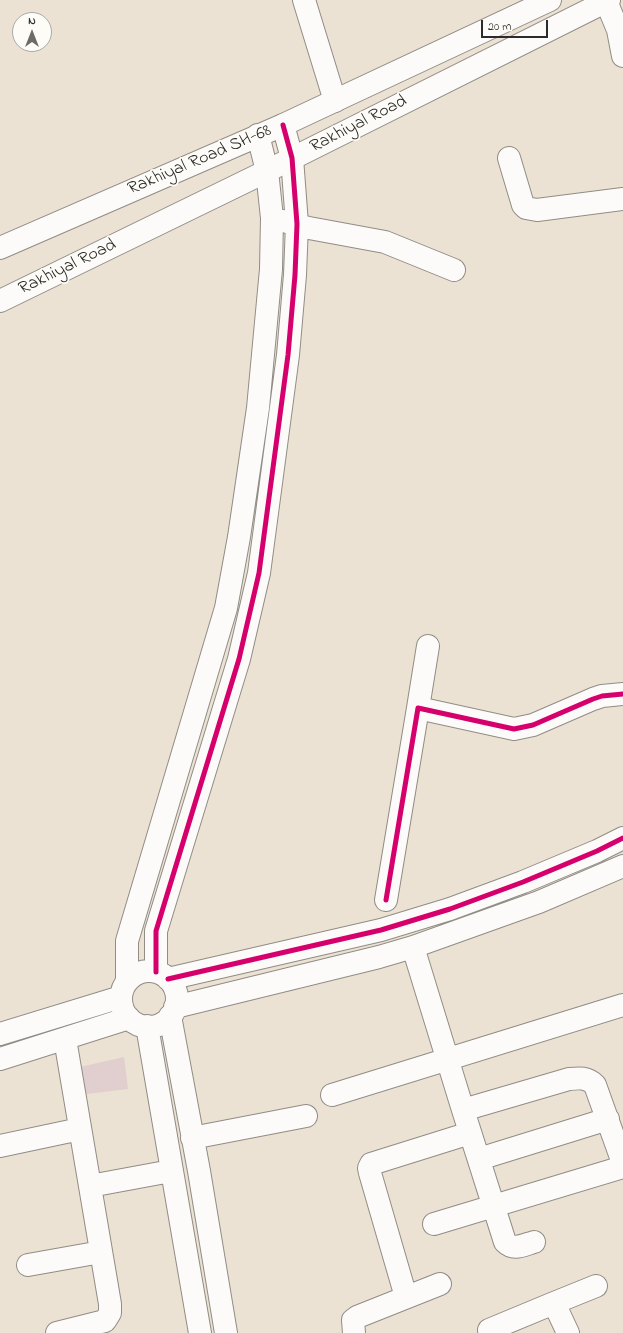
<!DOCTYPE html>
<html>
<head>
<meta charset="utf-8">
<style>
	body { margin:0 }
	#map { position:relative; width:623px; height:1333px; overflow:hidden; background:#ebe2d4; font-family:"Indie Flower",sans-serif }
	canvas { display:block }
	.north { position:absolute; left:12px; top:12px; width:40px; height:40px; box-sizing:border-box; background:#fdfcf7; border:1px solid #a9a8a5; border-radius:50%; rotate:0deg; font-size:11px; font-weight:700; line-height:16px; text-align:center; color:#2b2b2b }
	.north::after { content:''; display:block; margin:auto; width:14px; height:18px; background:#6e6b66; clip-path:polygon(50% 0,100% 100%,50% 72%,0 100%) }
	.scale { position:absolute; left:481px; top:20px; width:67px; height:18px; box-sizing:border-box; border:2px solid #2b2b2b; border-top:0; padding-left:5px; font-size:12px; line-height:14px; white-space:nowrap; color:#2b2b2b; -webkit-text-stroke:3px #fdfcf7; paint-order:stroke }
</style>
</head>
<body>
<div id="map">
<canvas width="623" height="1333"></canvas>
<div class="north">N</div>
<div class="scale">20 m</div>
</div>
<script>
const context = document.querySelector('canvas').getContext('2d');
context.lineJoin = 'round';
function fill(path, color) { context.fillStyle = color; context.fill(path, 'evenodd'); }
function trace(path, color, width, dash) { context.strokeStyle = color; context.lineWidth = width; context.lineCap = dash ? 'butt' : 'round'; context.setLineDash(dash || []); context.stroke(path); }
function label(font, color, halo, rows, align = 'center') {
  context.font = font + ' "Indie Flower",sans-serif'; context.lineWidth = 3.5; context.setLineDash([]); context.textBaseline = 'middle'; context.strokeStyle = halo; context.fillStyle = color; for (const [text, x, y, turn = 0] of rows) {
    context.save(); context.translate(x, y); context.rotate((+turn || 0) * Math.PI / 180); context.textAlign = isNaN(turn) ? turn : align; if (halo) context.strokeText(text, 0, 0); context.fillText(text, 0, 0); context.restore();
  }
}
fill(new Path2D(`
	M124 1057 128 1089 79 1095 80 1067Z`), '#e1cece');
const minor = new Path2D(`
	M304 0 335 101
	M606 1 618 30 623 56
	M509 158 523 205 526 208 537 210 623 199
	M283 221 309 228 385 242 454 270
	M418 708 428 646
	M386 900 418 708 514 729 533 725 593 699 602 696 623 694
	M413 947 463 1110 505 1242C514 1251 523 1245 534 1242
	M121 999a28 28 0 1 1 56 0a28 28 0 1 1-56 0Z
	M156 972V931L239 659 259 573 288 355 295 275 297 224 292 158 283 125
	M168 979 381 930 450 909 523 882 597 851 623 838
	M127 981V941L226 608 239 537 258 408 271 269 272 218 267 171 258 135
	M175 1007 379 957 413 947 539 902 623 866
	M170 1016 199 1171 226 1333
	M147 1026 200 1333
	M0 1034 121 997
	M0 1059 129 1018
	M332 1095 623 1005
	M463 1110 569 1079C579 1078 587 1077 595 1085L623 1163
	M192 1138 306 1116
	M0 1146 80 1129
	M479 1159 608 1119
	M90 1186 171 1171
	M434 1224 623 1167
	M28 1265 101 1252
	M406 1297 370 1173 369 1168 371 1164 470 1133
	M554 1303 596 1286
	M489 1330 554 1303 568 1333
	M57 1333 105 1321 110 1313V1304L65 1039
	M354 1333 353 1320 357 1317 440 1284`);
const major = new Path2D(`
	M0 248 283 125 550 0
	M0 301 267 171 609 0`);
trace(minor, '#918c85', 24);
trace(major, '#918c85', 24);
trace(minor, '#fcfbf9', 22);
trace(major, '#fcfbf9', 22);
trace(new Path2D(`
	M386 900 418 708 514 729 533 725 593 699 602 696 623 694
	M156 972V931L239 659 259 573 288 355 295 275 297 224 292 158 283 125
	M168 979 381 930 450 909 523 882 597 851 623 838`), '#d6006c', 5);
label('18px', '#2b2b2b', '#fdfcf7', [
	["Rakhiyal Road",359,125,-27],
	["Rakhiyal Road SH-68",200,161,-23],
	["Rakhiyal Road",68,268,-26]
]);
</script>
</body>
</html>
